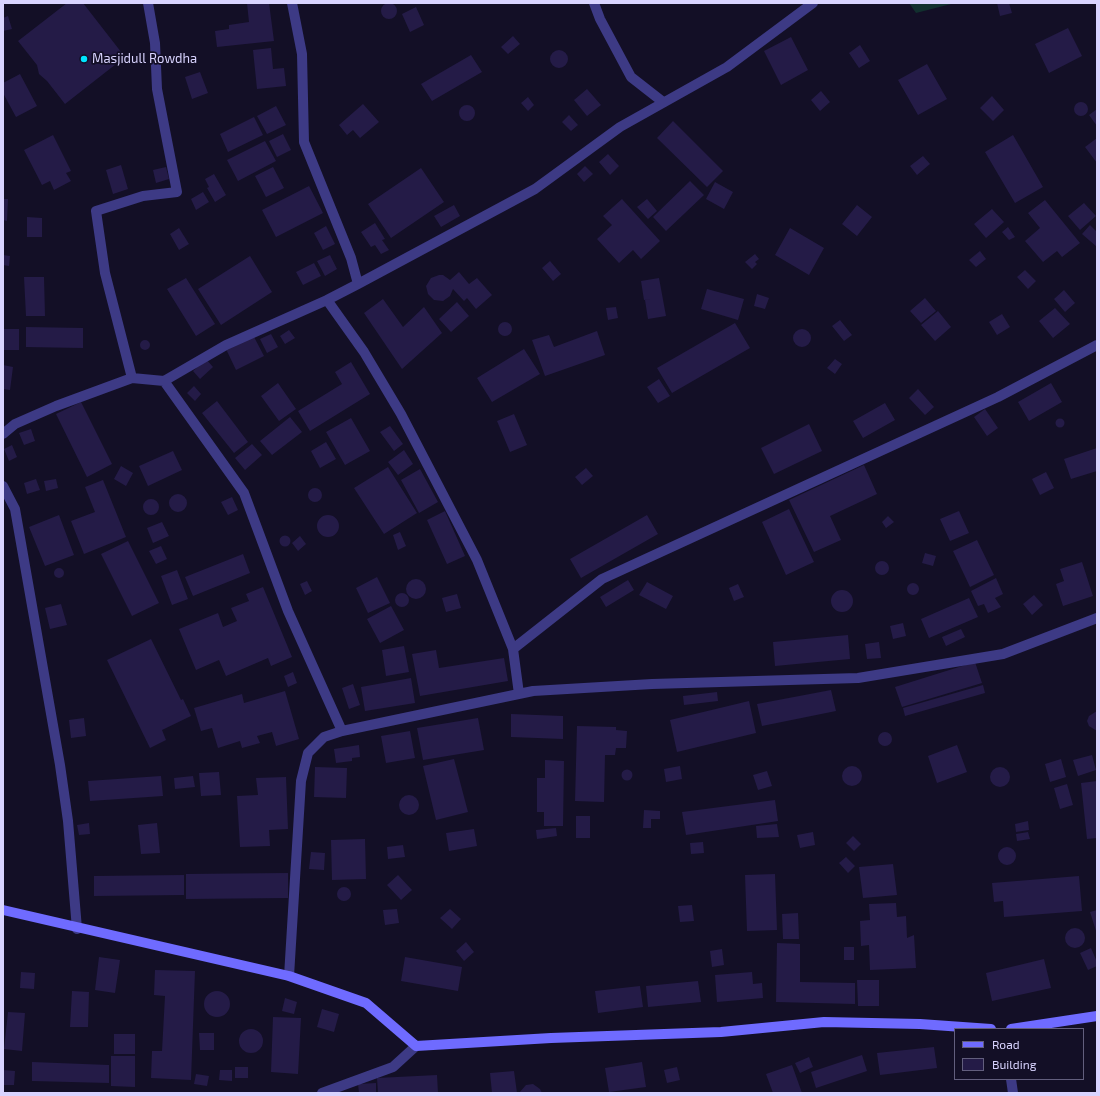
<!DOCTYPE html>
<html>
<head>
<meta charset="utf-8">
<style>
	body { margin:0 }
	#map { position:relative; width:1100px; height:1096px; overflow:hidden; background:#130f26; font-family:"Exo 2",sans-serif }
	canvas { display:block }
	.frame { position:absolute; inset:0; border:4px solid #d9d4ff; pointer-events:none }
	.legend { position:absolute; left:954px; top:1028px; width:130px; height:52px; box-sizing:border-box; background:#130f26; border:1px solid #625e7d; margin:0; padding:5px 7px; list-style:none; font-size:12px; color:#d9d4ff }
	.legend li { display:flex; align-items:center; gap:8px; height:20px }
	.legend b { width:20px; border:1px solid #625e7d }
</style>
</head>
<body>
<div id="map">
<canvas width="1100" height="1096"></canvas>
<div class="frame"></div>
<ul class="legend">
<li><b style="height:5px;background:#6f6bff"></b>Road</li>
<li><b style="height:11px;background:#241b47"></b>Building</li>
</ul>
</div>
<script>
const context = document.querySelector('canvas').getContext('2d');
context.lineJoin = 'round';
function fill(path, color) { context.fillStyle = color; context.fill(path, 'evenodd'); }
function trace(path, color, width, dash) { context.strokeStyle = color; context.lineWidth = width; context.lineCap = dash ? 'butt' : 'round'; context.setLineDash(dash || []); context.stroke(path); }
function label(font, color, halo, rows, align = 'center') {
  context.font = font + ' "Exo 2",sans-serif'; context.lineWidth = 3.5; context.setLineDash([]); context.textBaseline = 'middle'; context.strokeStyle = halo; context.fillStyle = color; for (const [text, x, y, turn = 0] of rows) {
    context.save(); context.translate(x, y); context.rotate((+turn || 0) * Math.PI / 180); context.textAlign = isNaN(turn) ? turn : align; if (halo) context.strokeText(text, 0, 0); context.fillText(text, 0, 0); context.restore();
  }
}
fill(new Path2D(`
	M909 3H955L916 13Z`), '#12302f');
fill(new Path2D(`
	M381 11a8 8 0 1 1 16 0a8 8 0 1 1-16 0Z
	M67 3H83L125 57 65 104 47 81 39 74 37 65 18 41Z
	M247 3H269L274 41 217 47 215 31 229 29V25L249 22Z
	M997 3H1009L1012 13 1000 16Z
	M416 7 424 25 410 32 402 14Z
	M8 16 12 29 3 31V18Z
	M1068 28 1082 56 1049 73 1035 44Z
	M513 36 520 44 508 54 501 47Z
	M791 37 808 70 781 85 764 51Z
	M860 45 870 61 859 68 849 53Z
	M271 48 273 69 284 68 286 86 257 89 253 50Z
	M550 59a9 9 0 1 1 18 0a9 9 0 1 1-18 0Z
	M471 55 482 72 432 101 421 84Z
	M927 64 947 99 918 115 898 80Z
	M200 72 208 93 192 99 185 77Z
	M20 74 37 106 16 117 3 93V83Z
	M587 89 601 105 587 116 574 100Z
	M821 91 830 102 820 111 811 100Z
	M992 96 1004 110 993 121 980 108Z
	M528 97 534 105 528 111 521 103Z
	M1074 109a7 7 0 1 1 14 0a7 7 0 1 1-14 0Z
	M363 104 379 122 360 138 353 130 347 135 339 125Z
	M459 113a8 8 0 1 1 16 0a8 8 0 1 1-16 0Z
	M276 106 286 125 267 134 257 116Z
	M1097 109V126L1089 115Z
	M569 115 578 125 571 131 562 122Z
	M254 117 263 135 228 152 220 134Z
	M673 121 723 171 707 187 657 138Z
	M283 134 291 150 277 157 269 141Z
	M53 135 71 171 66 173 71 181 54 190 50 181 42 185 24 150Z
	M1013 135 1043 187 1015 203 985 152Z
	M1097 138V163L1085 147Z
	M265 141 276 161 238 181 227 160Z
	M608 154 619 166 610 175 599 162Z
	M923 156 930 164 917 175 910 166Z
	M121 165 128 189 113 194 106 170Z
	M585 166 593 174 584 182 577 174Z
	M166 167 169 179 156 183 153 170Z
	M273 167 284 188 266 197 255 176Z
	M421 168 444 202 391 238 368 204Z
	M214 174 226 195 215 202 207 188 209 187 205 179Z
	M690 181 704 195 666 231 653 217Z
	M715 182 733 192 724 209 706 199Z
	M309 186 323 213 276 237 262 210Z
	M203 192 209 202 196 210 191 199Z
	M3 199H8L7 221 3 220Z
	M622 199 660 241 641 259 633 250 619 263 597 239 612 225 603 216Z
	M647 199 657 211 648 219 637 207Z
	M1045 200 1080 243 1062 257 1057 251 1043 262 1025 241 1040 228 1028 213Z
	M1084 203 1096 216 1080 230 1068 216Z
	M454 205 460 216 441 227 434 216Z
	M857 205 872 217 857 236 842 224Z
	M992 209 1004 222 986 238 974 224Z
	M27 217 42 218V237H27Z
	M375 223 385 239 382 240 389 250 381 254 375 245 371 247 361 232Z
	M1090 225 1097 232V247L1082 234Z
	M326 226 335 244 323 250 314 233Z
	M1008 227 1015 237 1009 240 1002 232Z
	M179 228 189 244 179 250 170 234Z
	M790 228 824 248 809 275 775 255Z
	M980 251 986 259 976 267 969 260Z
	M755 254 759 259 755 262 757 264 752 269 745 262Z
	M3 255 10 256 9 266 3 265Z
	M330 255 337 269 325 276 317 261Z
	M250 256 272 292 221 325 198 289Z
	M550 261 561 274 553 281 542 268Z
	M314 263 321 276 303 285 296 272Z
	M1025 270 1036 281 1028 289 1017 277Z
	M459 272 469 284 477 278 492 295 476 309 467 298 464 301 453 289 450 296 443 301 434 300 428 294 426 286 431 278 439 275H443L450 280Z
	M24 277H44L45 316H26Z
	M186 278 215 324 196 336 167 289Z
	M659 278 666 316 648 319 645 300 652 299 644 300 641 281Z
	M707 289 744 299 738 320 701 309Z
	M1064 290 1075 303 1065 312 1054 299Z
	M757 294 769 298 765 309 754 306Z
	M925 298 936 311 921 323 910 311Z
	M383 299 403 327 424 307 442 333 402 369 364 313Z
	M457 302 469 316 451 332 439 319Z
	M616 307 618 318 608 320 606 308Z
	M1055 308 1070 324 1053 338 1039 321Z
	M938 311 951 327 935 341 921 325Z
	M1002 314 1010 327 997 335 989 322Z
	M840 320 852 335 844 341 832 326Z
	M498 329a7 7 0 1 1 14 0a7 7 0 1 1-14 0Z
	M735 323 750 348 672 393 657 368Z
	M26 327 83 328V348L26 347Z
	M793 338a9 9 0 1 1 18 0a9 9 0 1 1-18 0Z
	M3 329H19V350H3Z
	M289 330 295 338 285 344 280 336Z
	M597 331 605 355 545 376 532 340 549 335 554 347Z
	M271 334 278 347 267 353 260 339Z
	M253 335 264 356 236 370 226 349Z
	M140 345a5 5 0 1 1 10 0a5 5 0 1 1-10 0Z
	M524 349 540 374 492 402 477 378Z
	M206 359 213 367 200 379 193 371Z
	M835 359 842 364 835 374 827 368Z
	M351 362 370 394 310 431 298 411 342 384 335 372Z
	M3 365 13 367 10 390 3 389Z
	M659 379 670 396 658 403 647 387Z
	M278 383 296 409 279 421 261 396Z
	M1051 383 1062 402 1029 421 1018 402Z
	M194 386 201 394 195 401 187 393Z
	M918 389 934 407 925 415 909 398Z
	M217 401 248 442 234 453 202 413Z
	M81 402 112 464 87 477 56 414Z
	M885 403 895 420 863 438 853 421Z
	M985 409 998 428 987 436 974 417Z
	M514 414 527 445 510 452 497 421Z
	M290 417 302 432 272 455 260 441Z
	M351 418 370 451 345 465 326 432Z
	M1055.5 423a4.5 4.5 0 1 1 9 0a4.5 4.5 0 1 1-9 0Z
	M809 424 822 451 774 474 761 448Z
	M390 426 403 444 394 451 380 432Z
	M31 429 35 441 24 445 19 433Z
	M326 442 336 459 320 468 311 451Z
	M252 444 262 455 245 470 235 458Z
	M12 445 17 457 9 461 4 449Z
	M1097 448V471L1071 479 1064 459Z
	M404 450 413 464 398 475 388 462Z
	M173 451 182 470 148 486 139 466Z
	M864 465 877 494 830 516 841 540 814 552 789 500Z
	M121 466 133 473 126 486 114 479Z
	M388 467 417 513 384 534 354 488Z
	M586 468 593 476 582 485 575 477Z
	M420 469 438 502 419 513 401 480Z
	M1046 472 1054 488 1040 495 1032 479Z
	M36 479 40 490 27 494 24 483Z
	M56 479 58 488 46 491 44 481Z
	M103 480 126 537 84 554 71 521 95 512 85 487Z
	M308 495a7 7 0 1 1 14 0a7 7 0 1 1-14 0Z
	M169 503a9 9 0 1 1 18 0a9 9 0 1 1-18 0Z
	M232 497 238 510 228 515 221 502Z
	M143 507a8 8 0 1 1 16 0a8 8 0 1 1-16 0Z
	M789 509 814 562 786 575 762 522Z
	M445 511 465 556 447 564 427 520Z
	M959 511 969 533 950 541 940 519Z
	M317 526a11 11 0 1 1 22 0a11 11 0 1 1-22 0Z
	M59 515 74 555 45 566 29 527Z
	M647 515 658 534 581 578 570 559Z
	M888 516 894 522 886 528 882 522Z
	M162 522 169 536 153 543 147 528Z
	M400 532 406 546 398 550 393 535Z
	M279.5 541a5.5 5.5 0 1 1 11 0a5.5 5.5 0 1 1-11 0Z
	M300 536 306 544 298 551 292 543Z
	M977 540 994 575 970 587 953 551Z
	M128 541 159 603 132 616 101 554Z
	M161 546 167 559 156 564 149 551Z
	M925 553 936 556 933 566 922 563Z
	M243 554 250 573 193 596 185 577Z
	M875 568a7 7 0 1 1 14 0a7 7 0 1 1-14 0Z
	M1082 562 1093 596 1063 606 1056 584 1064 581 1060 569Z
	M54 573a5 5 0 1 1 10 0a5 5 0 1 1-10 0Z
	M177 570 188 599 172 605 161 576Z
	M377 577 390 603 368 613 356 588Z
	M996 578 1003 594 995 598 1001 607 988 613 984 604 978 606 971 591Z
	M406 589a10 10 0 1 1 20 0a10 10 0 1 1-20 0Z
	M628 580 634 590 606 607 600 597Z
	M307 581 312 591 305 595 300 584Z
	M647 582 673 596 666 609 639 595Z
	M907 589a6 6 0 1 1 12 0a6 6 0 1 1-12 0Z
	M738 584 744 597 734 601 729 588Z
	M263 587 292 657 271 666 268 658 226 676 219 660 196 670 179 629 218 613 223 627 237 621 231 608 249 601 246 594Z
	M831 601a11 11 0 1 1 22 0a11 11 0 1 1-22 0Z
	M395 600a7 7 0 1 1 14 0a7 7 0 1 1-14 0Z
	M457 594 461 608 446 612 442 598Z
	M1034 595 1043 605 1032 615 1023 604Z
	M969 598 978 617 929 638 921 619Z
	M61 604 67 625 50 629 45 608Z
	M391 606 404 630 380 643 367 619Z
	M903 623 906 636 893 639 890 626Z
	M961 629 965 637 946 646 942 637Z
	M848 635 850 659 775 666 773 642Z
	M151 639 181 700 183 699 191 716 162 730 166 740 150 748 107 660Z
	M879 642 881 658 867 659 865 644Z
	M404 646 409 672 386 676 382 650Z
	M436 650 439 668 504 658 508 681 420 696 412 654Z
	M975 662 982 683 902 707 895 687Z
	M293 672 297 683 288 687 284 676Z
	M411 678 415 703 365 711 361 687Z
	M353 684 360 705 349 709 342 688Z
	M983 685 985 693 905 716 903 708Z
	M831 690 836 711 762 726 757 704Z
	M285 691 299 739 276 746 272 732 257 736 260 743 242 748 240 741 218 748 212 728 201 731 194 708 242 694 244 703Z
	M717 692 718 701 684 705 683 696Z
	M749 701 756 733 677 752 670 720Z
	M1097 711V731L1089 726 1087 721 1089 716Z
	M511 714 563 716V739L511 737Z
	M84 718 86 736 71 738 69 720Z
	M478 718 484 750 423 760 417 728Z
	M577 726 616 727V730L627 731 626 748H616L615 755H605L604 802 575 801Z
	M410 731 415 758 386 763 381 736Z
	M878 739a7 7 0 1 1 14 0a7 7 0 1 1-14 0Z
	M359 745 360 757 352 758V761L336 763 334 749Z
	M957 745 967 772 937 783 928 756Z
	M1092 755 1096 770 1078 776 1073 760Z
	M454 759 468 812 436 820 423 766Z
	M1061 759 1066 777 1050 782 1045 764Z
	M545 760 564 761 563 826H544V812H537V778H545Z
	M680 766 682 779 666 782 664 769Z
	M842 776a10 10 0 1 1 20 0a10 10 0 1 1-20 0Z
	M990 777a10 10 0 1 1 20 0a10 10 0 1 1-20 0Z
	M315 767 347 768 346 798 314 797Z
	M621.5 775a5.5 5.5 0 1 1 11 0a5.5 5.5 0 1 1-11 0Z
	M767 771 772 786 758 790 753 775Z
	M219 772 221 795 201 796 199 773Z
	M161 776 163 796 90 801 88 781Z
	M193 776 195 787 175 789 174 778Z
	M286 777 288 829 269 830 270 846 240 847 237 796 258 795 256 778Z
	M1097 781V838L1087 839 1081 783Z
	M1067 784 1073 805 1060 809 1054 788Z
	M399 805a10 10 0 1 1 20 0a10 10 0 1 1-20 0Z
	M775 800 778 821 686 835 682 812Z
	M644 810 660 811V819H651V828H643Z
	M576 816H590V838H576Z
	M1028 821 1029 830 1016 832 1015 824Z
	M89 823 90 834 79 835 77 825Z
	M157 823 160 853 141 854 138 825Z
	M777 824 779 837 757 838 756 826Z
	M556 828 557 836 537 839 536 830Z
	M474 829 477 846 449 851 446 833Z
	M813 832 815 845 800 848 797 835Z
	M1028 832 1030 839 1017 841 1016 834Z
	M853 836 861 844 854 851 846 843Z
	M365 839 366 879 332 880 331 840Z
	M703 842 704 853 691 854 690 843Z
	M403 845 405 857 388 859 387 847Z
	M998 856a9 9 0 1 1 18 0a9 9 0 1 1-18 0Z
	M311 852 325 853 324 870 309 869Z
	M846 857 855 866 848 873 839 863Z
	M893 864 897 895 863 898 859 867Z
	M288 873V898L186 899V874Z
	M775 874 777 930 747 931 745 875Z
	M184 875V895L94 896V876Z
	M398 875 412 890 401 900 387 885Z
	M1079 876 1082 911 1004 917 1003 901 994 902 992 883Z
	M337 894a7 7 0 1 1 14 0a7 7 0 1 1-14 0Z
	M896 903 897 917 906 916 907 938 914 935 916 968 870 970 869 945 861 946 860 921 870 920 869 904Z
	M692 905 694 921 680 922 678 906Z
	M397 909 399 923 385 925 383 910Z
	M450 909 461 919 452 929 440 918Z
	M1097 910V934L1090 912Z
	M798 913 799 939H783L782 914Z
	M1065 938a10 10 0 1 1 20 0a10 10 0 1 1-20 0Z
	M466 942 474 952 464 961 456 951Z
	M777 943 800 944V982L855 983V1004L776 1002Z
	M844 947H854V960H844Z
	M1091 948 1097 962V966L1088 970 1080 953Z
	M722 949 724 965 712 967 710 951Z
	M99 957 120 960 115 993 95 990Z
	M405 957 462 967 458 991 401 981Z
	M1044 959 1051 988 992 1001 986 973Z
	M155 970 195 971 191 1080 151 1078 152 1051H162L165 996 154 995Z
	M21 972 35 973 34 989 20 988Z
	M752 972 753 984 762 983 763 998 717 1002 715 975Z
	M857 980H879V1006H858Z
	M698 981 701 1002 648 1007 646 986Z
	M640 986 643 1007 598 1013 595 991Z
	M204 1004a13 13 0 1 1 26 0a13 13 0 1 1-26 0Z
	M72 991 89 992 88 1027H70Z
	M285 998 297 1002 294 1014 282 1011Z
	M322 1009 339 1014 334 1032 317 1027Z
	M8 1012 25 1013 22 1051 4 1049Z
	M273 1017 301 1018 298 1074 271 1072Z
	M239 1041a12 12 0 1 1 24 0a12 12 0 1 1-24 0Z
	M199 1033H214V1050H200Z
	M114 1034H135V1054H114Z
	M934 1047 937 1068 880 1075 877 1053Z
	M862 1055 867 1071 816 1088 811 1072Z
	M111 1056H135V1087L111 1086Z
	M809 1057 813 1067 800 1073 795 1063Z
	M32 1062 109 1065V1083L32 1081Z
	M642 1062 646 1087 609 1092 605 1068Z
	M792 1065 802 1093H773L766 1074Z
	M235 1067H248V1078H235Z
	M677 1067 680 1080 667 1083 664 1070Z
	M3 1070 15 1071 14 1085H3Z
	M220 1070H232V1081L219 1080Z
	M514 1071 517 1093H492L490 1073Z
	M196 1074 209 1076 207 1086 194 1084Z
	M437 1075 438 1093H378L377 1078Z
	M376 1083V1093H359L358 1084Z
	M533 1084 540 1089 542 1093H519L526 1085Z`), '#241b47');
trace(new Path2D(`
	M292 3 302 54 304 142 351 258 358 284
	M594 3 600 19 631 77 663 102
	M327 300 364 352 401 414 477 560 513 649 519 694
	M132 378 105 273 96 211 143 196 177 192 157 89 155 43 148 3
	M164 381 244 493 288 611 342 731
	M3 434 15 424 56 406 132 378 164 381 226 345 327 300 358 284 535 189 620 127 727 67 813 3
	M3 486 15 509 60 765 68 821 77 929
	M513 649 602 579 998 397 1097 345
	M289 976 301 781 308 753 324 737 342 731 533 691 652 684 858 678 1003 654 1097 618
	M1011 1079 1013 1093
	M322 1093 393 1067 416 1046`), '#3d3a85', 10);
trace(new Path2D(`
	M3 910 289 976 366 1003 416 1046 551 1038 721 1032 824 1022 920 1024 991 1029
	M1011 1029 1097 1016`), '#6f6bff', 10);
for (const [x, y, r, color] of [
	[84,59,4,"#00e5ff"]
]) { const dot = new Path2D(); dot.arc(x, y, r, 0, 2 * Math.PI); context.fillStyle = color; context.fill(dot); trace(dot, '#130f26', 1.5); }
label('13px', '#d9d4ff', '#130f26', [
	["Masjidull Rowdha",92,59]
], 'left');
</script>
</body>
</html>
